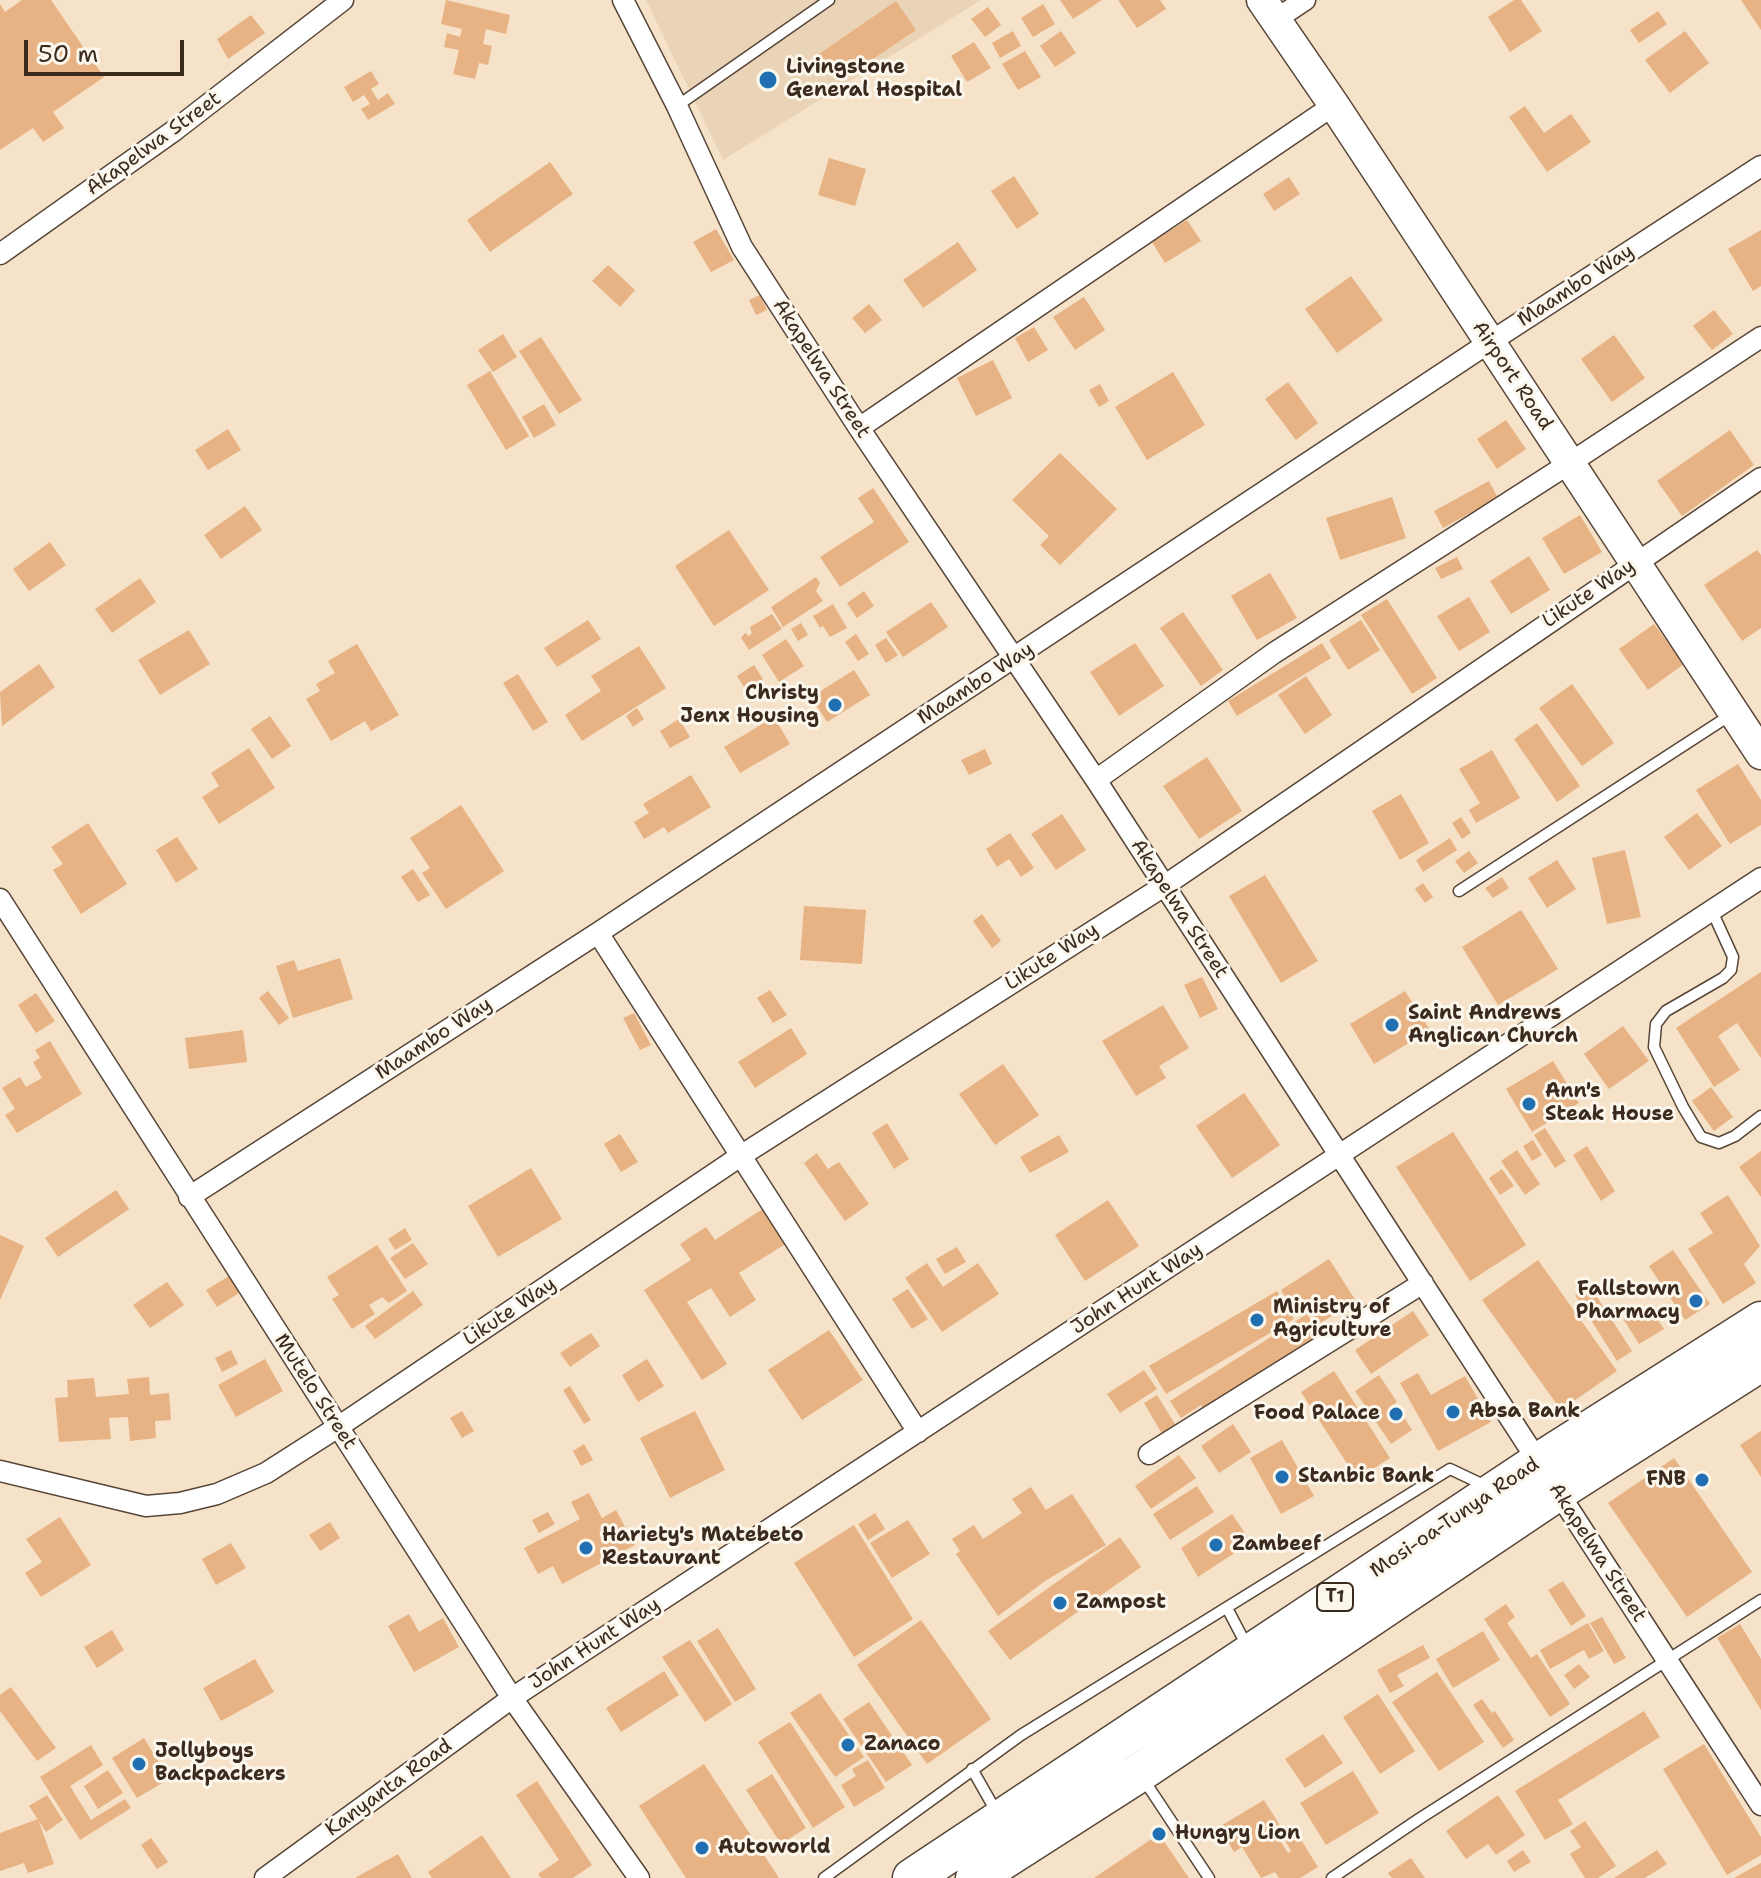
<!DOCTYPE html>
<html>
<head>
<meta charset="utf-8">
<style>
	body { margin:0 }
	#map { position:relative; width:1761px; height:1878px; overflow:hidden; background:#f5e2c8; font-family:"Shantell Sans",sans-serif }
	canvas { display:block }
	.scale { position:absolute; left:24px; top:40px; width:160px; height:36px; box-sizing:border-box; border:4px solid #3b2a1e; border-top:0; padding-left:10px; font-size:24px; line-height:28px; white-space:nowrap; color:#3b2a1e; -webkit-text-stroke:6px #fbf7ec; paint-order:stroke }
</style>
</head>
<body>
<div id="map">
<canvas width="1761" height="1878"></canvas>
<div class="scale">50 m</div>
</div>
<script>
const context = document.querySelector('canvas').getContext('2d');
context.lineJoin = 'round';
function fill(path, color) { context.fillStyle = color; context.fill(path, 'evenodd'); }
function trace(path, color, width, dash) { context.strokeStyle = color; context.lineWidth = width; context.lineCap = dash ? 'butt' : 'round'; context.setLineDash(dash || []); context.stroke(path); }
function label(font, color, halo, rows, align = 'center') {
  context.font = font + ' "Shantell Sans",sans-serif'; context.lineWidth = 6; context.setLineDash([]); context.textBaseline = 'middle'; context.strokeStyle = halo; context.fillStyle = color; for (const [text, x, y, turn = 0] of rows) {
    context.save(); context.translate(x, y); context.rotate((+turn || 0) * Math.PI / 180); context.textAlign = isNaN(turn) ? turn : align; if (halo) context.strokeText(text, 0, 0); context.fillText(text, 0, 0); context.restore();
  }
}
fill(new Path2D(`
	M646 0H981L723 160Z`), '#e9d4b8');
fill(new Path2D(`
	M22 0H51L104 77 53 112 64 128 43 142 33 128 0 150V4L5 12Z
	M446 0 510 15 506 34 486 29 483 44 492 46 488 65 479 63 475 79 453 74 459 50 444 47 447 33 460 37 462 29 441 24Z
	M1060 0H1102L1073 19Z
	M1118 0H1160L1166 9 1137 28Z
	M1514 0H1521L1542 31 1510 52 1488 17Z
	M1741 0H1761V30Z
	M896 1 916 30 839 82 819 54Z
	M1043 4 1055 24 1033 37 1021 18Z
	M988 7 1001 25 985 37 971 19Z
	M1658 11 1667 24 1639 43 1630 30Z
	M251 15 265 33 228 59 217 39Z
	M1013 31 1021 46 1000 58 992 43Z
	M1061 31 1076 53 1055 67 1040 46Z
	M1685 31 1709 63 1670 93 1645 60Z
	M974 42 991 68 967 82 951 56Z
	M1025 51 1041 77 1018 90 1002 64Z
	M371 71 379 84 371 89 378 100 388 93 395 104 368 120 361 109 370 104 364 95 353 102 344 87Z
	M1525 106 1544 133 1571 114 1591 142 1547 172 1509 117Z
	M829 158 866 169 855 206 818 195Z
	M550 162 573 194 490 252 467 220Z
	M1014 176 1039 214 1017 229 991 191Z
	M1289 177 1300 194 1274 211 1263 194Z
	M1187 220 1201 241 1165 263 1152 242Z
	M716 229 734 260 711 272 693 242Z
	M1761 230V286L1753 291 1728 249Z
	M958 242 977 270 923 308 903 280Z
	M608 265 635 290 620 307 592 281Z
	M1351 276 1383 320 1337 353 1305 309Z
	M760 295 767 310 756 315 749 300Z
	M1084 297 1105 330 1075 350 1053 317Z
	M869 304 882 320 865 333 852 318Z
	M1714 310 1733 334 1712 350 1693 326Z
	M1034 327 1048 350 1028 362 1015 338Z
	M503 334 517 357 493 372 478 350Z
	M1614 335 1645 378 1612 402 1581 359Z
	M541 337 582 400 559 414 519 351Z
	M993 360 1012 398 976 416 957 378Z
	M490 371 529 436 506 450 467 385Z
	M1173 372 1205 425 1147 460 1115 407Z
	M1288 382 1318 423 1296 440 1265 399Z
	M1100 384 1109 401 1099 407 1089 390Z
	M544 404 556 425 534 438 522 417Z
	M1506 420 1526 449 1497 469 1477 439Z
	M228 429 241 450 208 470 195 450Z
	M1730 430 1754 465 1682 516 1657 481Z
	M1060 453 1117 509 1060 565 1040 545 1049 536 1012 500Z
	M1489 481 1498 498 1443 528 1434 511Z
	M873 488 909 542 840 587 820 557 874 522 858 498Z
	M1392 497 1406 538 1340 560 1326 518Z
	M245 506 262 530 221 559 204 535Z
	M1580 515 1602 552 1564 574 1542 538Z
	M729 530 769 590 714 626 675 566Z
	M50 542 66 565 29 591 13 569Z
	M1757 550 1761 555V628L1742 641 1704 585Z
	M1529 556 1550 590 1511 614 1490 581Z
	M1457 557 1463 569 1441 579 1435 568Z
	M1270 573 1297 618 1257 640 1231 596Z
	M816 577 820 583 816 591 823 601 783 627 771 607Z
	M140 578 156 602 112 633 95 609Z
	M864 591 874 606 857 618 847 603Z
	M1469 597 1490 632 1459 651 1437 616Z
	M1387 599 1437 678 1412 694 1361 615Z
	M931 602 948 627 903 657 886 632Z
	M833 604 847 628 830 637 823 626 820 628 813 616Z
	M1183 612 1223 670 1201 686 1160 628Z
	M772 614 782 629 749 650 741 638 745 633 749 636 752 633 750 627Z
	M588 620 601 639 557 667 544 648Z
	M1361 620 1380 650 1348 670 1329 640Z
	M801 623 808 635 798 641 791 629Z
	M1654 624 1684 664 1648 690 1619 649Z
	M189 630 210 664 160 695 138 660Z
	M856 634 869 654 858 661 845 642Z
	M886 638 898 655 886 663 875 645Z
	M786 639 804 666 779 682 762 655Z
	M1135 643 1164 686 1119 716 1090 672Z
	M1322 643 1331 658 1237 716 1228 701Z
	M357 644 399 715 371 731 365 721 331 741 306 699 320 691 316 684 335 673 328 661Z
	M639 646 666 688 582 741 565 715 601 691 591 676Z
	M39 664 55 687 2 726 0 692Z
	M754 665 763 679 746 690 737 676Z
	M854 670 870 695 827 722 811 697Z
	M518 674 548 722 533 731 503 683Z
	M1306 676 1332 715 1305 734 1278 695Z
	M1572 684 1614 743 1582 766 1539 708Z
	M637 708 644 719 633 727 626 716Z
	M270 716 291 746 272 759 251 729Z
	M774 717 790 744 740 773 724 747Z
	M679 719 690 737 670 748 660 731Z
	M1537 723 1580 786 1557 802 1514 739Z
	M249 748 275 788 219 824 202 797 219 786 211 773Z
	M985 749 992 764 969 775 961 760Z
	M1492 750 1520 798 1476 823 1469 810 1480 803 1459 769Z
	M1207 757 1242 811 1199 839 1163 786Z
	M1738 764 1761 800V825L1730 844 1696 790Z
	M691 775 711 807 668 833 664 827 644 839 634 822 649 813 643 804Z
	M1401 794 1429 843 1400 860 1372 811Z
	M461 805 504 871 446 909 422 873 430 868 410 838Z
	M1697 813 1722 846 1689 870 1664 837Z
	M1062 814 1086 850 1056 870 1031 834Z
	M1461 817 1471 833 1462 839 1452 823Z
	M88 823 127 884 81 914 53 870 63 864 51 847Z
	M1010 833 1034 868 1021 877 1009 859 997 867 986 849Z
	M177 837 198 869 176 883 156 850Z
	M1450 838 1457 850 1423 872 1416 860Z
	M1625 850 1641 917 1607 924 1592 858Z
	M1469 851 1478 863 1464 873 1455 861Z
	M1557 860 1576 889 1547 908 1528 878Z
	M413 869 430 895 418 902 401 877Z
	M1265 875 1318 961 1281 983 1229 896Z
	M1502 877 1509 888 1493 898 1485 888Z
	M1423 883 1433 897 1425 903 1415 889Z
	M804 906 866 910 862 964 800 960Z
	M1521 910 1558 969 1498 1005 1462 947Z
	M982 914 1001 941 992 948 973 921Z
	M340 958 353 999 293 1018 276 966 294 960 298 971Z
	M1761 972V1058L1737 1023 1718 1036 1740 1070 1714 1087 1676 1028Z
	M1202 977 1218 1009 1200 1018 1184 985Z
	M770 990 787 1015 773 1023 757 998Z
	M268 991 289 1018 279 1025 259 998Z
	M1405 991 1430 1030 1374 1064 1350 1024Z
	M36 993 55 1021 36 1033 18 1005Z
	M1163 1005 1189 1048 1159 1066 1166 1078 1136 1096 1102 1041Z
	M634 1013 651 1045 640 1050 623 1018Z
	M1623 1026 1649 1061 1609 1089 1584 1054Z
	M791 1028 807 1054 755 1088 738 1062Z
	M243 1030 247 1062 189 1069 185 1038Z
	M50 1041 82 1094 17 1133 5 1115 15 1109 2 1088 20 1077 26 1087 42 1078 33 1062 40 1058 35 1050Z
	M1553 1061 1579 1103 1532 1132 1506 1089Z
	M1003 1064 1039 1115 995 1145 959 1094Z
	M1711 1087 1733 1117 1714 1131 1692 1101Z
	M1244 1093 1280 1145 1232 1178 1196 1126Z
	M887 1123 909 1159 894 1169 872 1133Z
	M1545 1128 1566 1161 1555 1168 1534 1135Z
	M1453 1132 1526 1245 1470 1281 1396 1167Z
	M620 1134 638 1162 621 1172 604 1144Z
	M1059 1135 1069 1152 1030 1173 1020 1157Z
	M1533 1140 1542 1155 1532 1161 1523 1146Z
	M1587 1146 1615 1191 1601 1201 1573 1155Z
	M1517 1150 1540 1184 1525 1195 1501 1161Z
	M1761 1151V1197L1739 1167Z
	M817 1153 828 1169 839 1162 869 1204 845 1221 804 1163Z
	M531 1168 562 1219 498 1257 468 1206Z
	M1502 1169 1514 1186 1500 1195 1489 1178Z
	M116 1190 129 1209 58 1257 45 1238Z
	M1728 1195 1760 1246 1744 1264 1756 1283 1723 1304 1688 1249 1713 1233 1700 1213Z
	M1108 1200 1139 1246 1085 1281 1055 1235Z
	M764 1208 787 1243 739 1273 756 1300 730 1317 711 1288 687 1302 727 1364 702 1380 644 1290 691 1260 680 1244 706 1227 715 1240Z
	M405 1228 412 1240 395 1250 388 1239Z
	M0 1235 24 1246 0 1300Z
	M413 1243 428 1264 405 1279 390 1258Z
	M377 1245 407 1291 389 1303 382 1297 369 1305 375 1314 352 1329 332 1299 339 1295 327 1277Z
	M957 1247 966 1262 945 1274 936 1259Z
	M1673 1250 1710 1304 1685 1320 1649 1266Z
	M1329 1259 1356 1301 1319 1324 1309 1308 1297 1315 1281 1290Z
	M1538 1260 1617 1371 1561 1410 1482 1300Z
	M927 1263 943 1287 978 1263 999 1294 942 1332 905 1278Z
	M229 1276 239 1293 217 1307 206 1290Z
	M167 1282 184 1305 150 1328 133 1305Z
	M1590 1286 1632 1351 1617 1361 1575 1295Z
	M908 1289 928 1319 912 1329 892 1299Z
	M413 1291 423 1305 375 1339 365 1326Z
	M1277 1291 1294 1319 1166 1394 1149 1366Z
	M1648 1305 1664 1329 1639 1344 1624 1320Z
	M1413 1311 1429 1335 1371 1374 1355 1350Z
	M1307 1314 1322 1337 1205 1411 1201 1405 1181 1418 1170 1401Z
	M829 1330 863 1380 802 1420 768 1370Z
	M591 1333 600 1346 570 1367 560 1353Z
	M231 1350 238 1364 222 1372 215 1358Z
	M265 1359 283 1391 236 1417 218 1385Z
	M647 1359 664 1386 638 1402 622 1375Z
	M1144 1370 1157 1389 1120 1413 1107 1394Z
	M1334 1371 1390 1458 1357 1479 1301 1392Z
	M1418 1373 1431 1395 1465 1376 1491 1422 1438 1451 1400 1383Z
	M1379 1375 1397 1402 1391 1406 1396 1414 1400 1411 1412 1430 1391 1444 1355 1391Z
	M149 1377 150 1395 169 1393 171 1420 155 1421 156 1438 130 1441 128 1417 109 1418 111 1439 59 1442 55 1398 68 1397 67 1380 94 1378 96 1397 129 1394 127 1379Z
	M570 1386 591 1420 584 1424 563 1390Z
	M1157 1395 1178 1429 1164 1437 1144 1403Z
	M462 1411 474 1431 462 1438 450 1418Z
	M695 1411 725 1470 670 1498 640 1438Z
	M1233 1424 1251 1452 1219 1473 1201 1446Z
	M1761 1431V1477L1740 1445Z
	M1282 1440 1314 1496 1281 1514 1250 1458Z
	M584 1444 593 1460 581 1466 573 1451Z
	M1179 1455 1196 1478 1151 1509 1135 1486Z
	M1674 1458 1752 1572 1687 1617 1608 1503Z
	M1197 1486 1214 1512 1170 1540 1153 1514Z
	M1031 1487 1046 1510 1072 1494 1106 1545 1045 1581 998 1616 956 1554 960 1551 952 1539 974 1525 983 1539 1022 1513 1012 1499Z
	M589 1493 602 1518 616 1510 635 1545 562 1584 553 1566 538 1574 524 1548 580 1519 571 1502Z
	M548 1512 555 1524 539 1533 532 1520Z
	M875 1513 885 1529 868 1540 858 1524Z
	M1232 1514 1251 1542 1198 1577 1181 1548Z
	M60 1517 91 1565 41 1597 25 1573 42 1562 26 1539Z
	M908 1520 930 1554 892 1578 870 1543Z
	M330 1522 340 1538 320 1551 309 1535Z
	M854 1525 913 1619 854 1657 794 1563Z
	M1120 1537 1141 1567 1010 1660 988 1631Z
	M231 1543 246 1568 216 1585 202 1559Z
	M1563 1581 1586 1616 1571 1626 1548 1590Z
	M1506 1604 1515 1617 1507 1623 1531 1658 1537 1654 1570 1704 1550 1717 1484 1619Z
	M409 1614 419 1632 443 1618 459 1647 414 1672 388 1626Z
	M1602 1617 1626 1658 1614 1664 1590 1623Z
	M921 1620 991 1719 927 1764 857 1665Z
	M1588 1623 1604 1651 1589 1659 1584 1650 1550 1669 1540 1650Z
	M1740 1624 1761 1659V1710L1717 1638Z
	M718 1628 756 1689 735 1702 697 1641Z
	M112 1630 124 1650 97 1668 84 1647Z
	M1483 1631 1500 1660 1453 1688 1436 1659Z
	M690 1640 732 1704 705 1722 662 1657Z
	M1423 1645 1430 1658 1397 1675 1404 1686 1390 1693 1377 1670Z
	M255 1659 274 1692 221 1721 203 1688Z
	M1579 1664 1590 1677 1574 1689 1564 1675Z
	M664 1671 679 1695 621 1732 606 1708Z
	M1437 1672 1484 1742 1439 1771 1392 1702Z
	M11 1687 56 1748 37 1761 0 1711V1695Z
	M820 1693 864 1757 835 1777 790 1713Z
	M1378 1694 1415 1751 1380 1774 1343 1717Z
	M1482 1699 1492 1713 1495 1711 1514 1740 1503 1748 1473 1705Z
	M869 1702 912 1765 886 1782 843 1719Z
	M1644 1711 1660 1737 1558 1800 1573 1824 1545 1840 1515 1791Z
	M790 1722 845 1807 813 1828 758 1742Z
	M1323 1734 1343 1763 1305 1788 1285 1759Z
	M144 1738 169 1779 137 1798 112 1758Z
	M1704 1744 1761 1837V1855L1727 1875 1663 1769Z
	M91 1745 103 1765 70 1786 91 1820 125 1799 131 1808 80 1840 40 1777Z
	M868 1760 885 1788 854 1807 841 1785 856 1776 852 1769Z
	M704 1764 779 1878H686L639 1806Z
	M108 1770 123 1793 98 1809 84 1786Z
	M1353 1771 1379 1813 1326 1845 1300 1803Z
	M772 1774 806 1828 781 1844 746 1790Z
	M537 1781 592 1865 573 1878H541L538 1874 559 1860 516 1795Z
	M47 1795 63 1820 46 1832 29 1806Z
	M1498 1795 1525 1835 1496 1855 1488 1844 1466 1859 1446 1831Z
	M1264 1800 1281 1827 1274 1831 1288 1853 1291 1851 1281 1833 1293 1827 1318 1867 1300 1878H1279L1275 1872 1261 1878 1242 1847 1234 1852 1219 1827Z
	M38 1819 54 1864 28 1873 24 1863 0 1871V1833Z
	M1585 1821 1616 1866 1598 1878H1585L1570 1854 1581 1847 1570 1831Z
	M1159 1834 1189 1878H1094Z
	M482 1835 511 1878H432L428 1872Z
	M151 1838 168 1862 157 1869 141 1845Z
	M1523 1850 1531 1862 1514 1872 1507 1861Z
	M1657 1850 1667 1864 1645 1878H1614Z
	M398 1854 412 1878H355Z
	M1411 1858 1425 1878H1392L1388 1873Z
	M1761 1863V1878H1734Z`), '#e7b384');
const lane = new Path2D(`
	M677 106 829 0
	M1459 891 1732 714
	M1712 911 1733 957 1731 970 1723 978 1666 1011 1656 1024 1654 1047 1683 1107 1701 1137 1719 1143 1735 1136 1761 1116
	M1227 1608 1248 1648
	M972 1769 997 1813
	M1144 1780 1209 1878
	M824 1878 1021 1735 1450 1469 1488 1487
	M1332 1878 1419 1819 1761 1600`);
const street = new Path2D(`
	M623 0 677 106 742 247 859 428 1096 780 1761 1805
	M1275 20 1305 0
	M0 254 175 130 343 0
	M859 428 1334 105
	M1096 780 1274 653 1570 463 1761 337
	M0 899 512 1698 639 1878
	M598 933 918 1432
	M189 1197 598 933 1490 342 1761 166
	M1149 1454 1423 1283
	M0 1471 146 1506 180 1503 217 1494 266 1473 338 1427 742 1155 1164 886 1761 478
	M265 1878 512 1698 1761 878`);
const secondary = new Path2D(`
	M1262 0 1334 105 1761 754`);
const highway = new Path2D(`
	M912 1878 1537 1463 1761 1321
	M975 1878 1139 1773 1557 1492 1761 1362`);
trace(lane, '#574638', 13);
trace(street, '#574638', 23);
trace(secondary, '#574638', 33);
trace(highway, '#574638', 41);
trace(lane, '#fff', 10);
trace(street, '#fff', 20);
trace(secondary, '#fff', 30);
trace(highway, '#fff', 38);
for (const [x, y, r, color] of [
	[768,80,10,"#1f6fb2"],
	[835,705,8,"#1f6fb2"],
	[1392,1025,8,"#1f6fb2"],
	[1529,1104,8,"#1f6fb2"],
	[1696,1301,8,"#1f6fb2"],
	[1257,1320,8,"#1f6fb2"],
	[1453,1412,8,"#1f6fb2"],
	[1396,1414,8,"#1f6fb2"],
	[1282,1477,8,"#1f6fb2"],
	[1702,1480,8,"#1f6fb2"],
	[1216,1545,8,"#1f6fb2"],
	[586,1548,8,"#1f6fb2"],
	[1060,1603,8,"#1f6fb2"],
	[848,1745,8,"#1f6fb2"],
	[139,1764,8,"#1f6fb2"],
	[1159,1834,8,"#1f6fb2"],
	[702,1848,8,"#1f6fb2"]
]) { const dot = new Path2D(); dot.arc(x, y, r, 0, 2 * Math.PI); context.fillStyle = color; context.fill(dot); trace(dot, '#fbf7ec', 3); }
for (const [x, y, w] of [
	[1335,1597,36]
]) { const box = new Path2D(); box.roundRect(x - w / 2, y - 14, w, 28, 6); context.fillStyle = '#fbf7ec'; context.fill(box); trace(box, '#3b2a1e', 2); }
label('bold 18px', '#3b2a1e', null, [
	["T1",1335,1597]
]);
label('bold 20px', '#3b2a1e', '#fbf7ec', [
	["Livingstone",786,68],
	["General Hospital",786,91],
	["Christy",819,694,"right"],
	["Jenx Housing",819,717,"right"],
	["Saint Andrews",1408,1014],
	["Anglican Church",1408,1037],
	["Ann's",1545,1092],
	["Steak House",1545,1115],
	["Fallstown",1680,1290,"right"],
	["Pharmacy",1680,1313,"right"],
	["Ministry of",1273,1308],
	["Agriculture",1273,1331],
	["Absa Bank",1469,1412],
	["Food Palace",1380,1414,"right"],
	["Stanbic Bank",1298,1477],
	["FNB",1686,1480,"right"],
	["Hariety's Matebeto",602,1536],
	["Restaurant",602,1559],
	["Zambeef",1232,1545],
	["Zampost",1076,1603],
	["Zanaco",864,1745],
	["Jollyboys",155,1752],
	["Backpackers",155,1775],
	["Hungry Lion",1175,1834],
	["Autoworld",718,1848]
], 'left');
label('20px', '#3b2a1e', '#fbf7ec', [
	["Akapelwa Street",154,144,-36],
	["Maambo Way",1576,286,-33],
	["Akapelwa Street",821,369,57],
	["Airport Road",1512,376,56],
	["Likute Way",1589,594,-34],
	["Maambo Way",976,684,-33],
	["Akapelwa Street",1179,909,57],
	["Likute Way",1052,957,-33],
	["Maambo Way",434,1039,-33],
	["John Hunt Way",1137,1289,-33],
	["Likute Way",510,1312,-34],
	["Mutelo Street",315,1392,57],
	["Mosi-oa-Tunya Road",1455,1518,-34],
	["Akapelwa Street",1597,1553,57],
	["John Hunt Way",595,1644,-33],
	["Kanyanta Road",389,1788,-36]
]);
</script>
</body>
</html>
